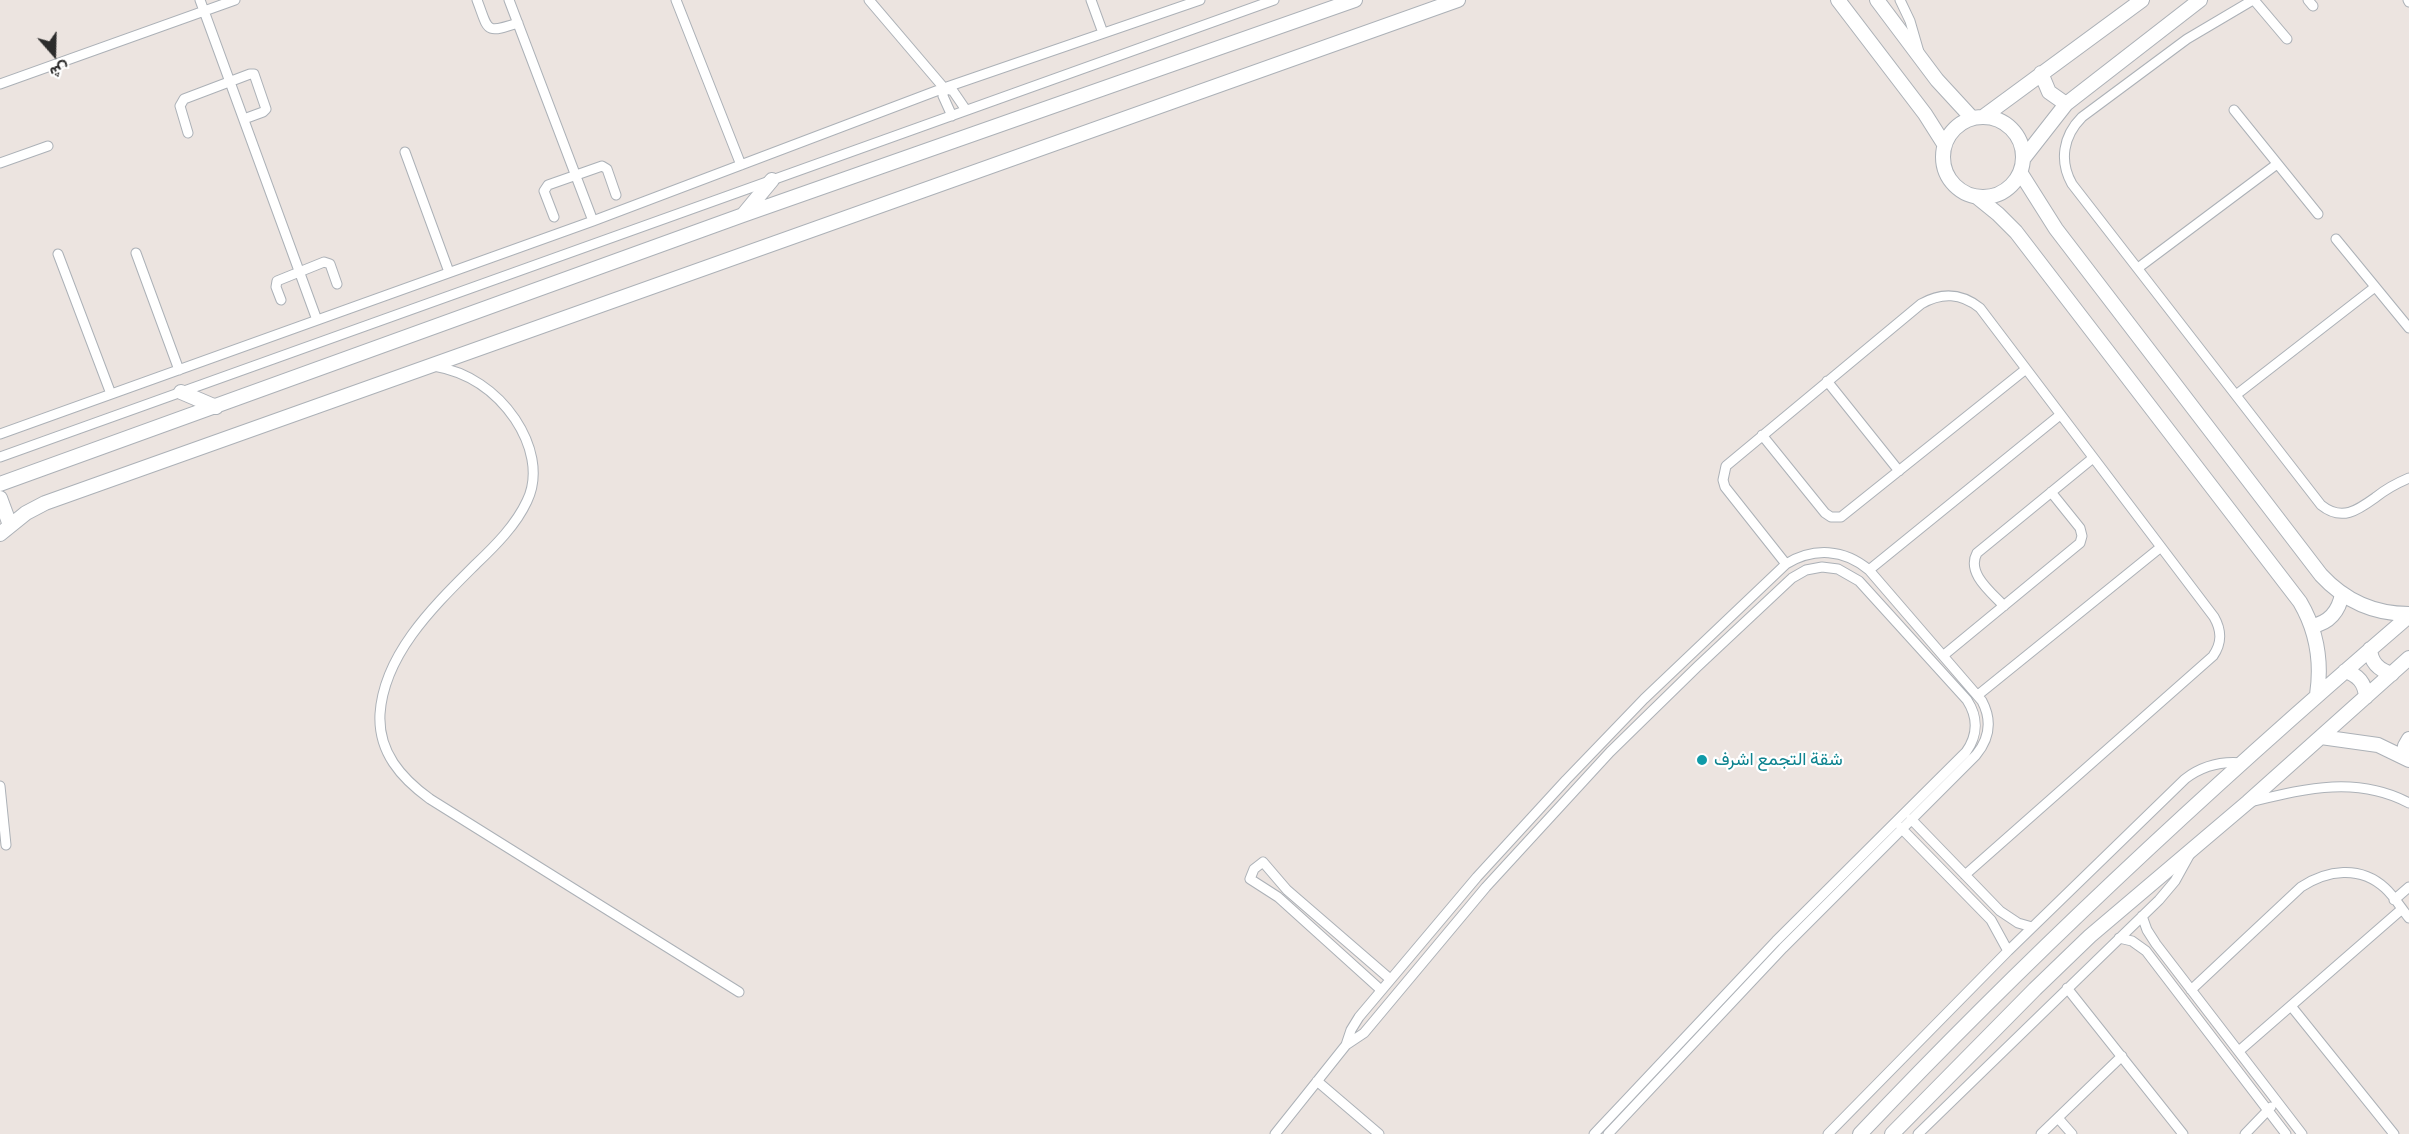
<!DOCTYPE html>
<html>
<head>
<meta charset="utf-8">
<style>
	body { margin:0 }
	#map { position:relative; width:2409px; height:1134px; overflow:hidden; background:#ece4e0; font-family:Manrope,Vazirmatn,sans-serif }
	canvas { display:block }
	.north { position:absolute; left:24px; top:24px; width:60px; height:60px; -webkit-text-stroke:4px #fff; paint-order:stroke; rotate:160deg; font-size:16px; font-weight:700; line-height:24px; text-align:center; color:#2c2c2c }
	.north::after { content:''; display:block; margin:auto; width:21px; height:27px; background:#2c2c2c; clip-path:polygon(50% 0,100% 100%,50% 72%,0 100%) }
</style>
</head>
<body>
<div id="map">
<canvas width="2409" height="1134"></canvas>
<div class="north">ش</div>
</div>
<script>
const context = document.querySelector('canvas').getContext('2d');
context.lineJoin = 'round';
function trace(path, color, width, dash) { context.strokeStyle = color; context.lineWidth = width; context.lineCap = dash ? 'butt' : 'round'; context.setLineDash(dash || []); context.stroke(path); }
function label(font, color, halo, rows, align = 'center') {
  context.font = font + ' Manrope,Vazirmatn,sans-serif'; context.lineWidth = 4.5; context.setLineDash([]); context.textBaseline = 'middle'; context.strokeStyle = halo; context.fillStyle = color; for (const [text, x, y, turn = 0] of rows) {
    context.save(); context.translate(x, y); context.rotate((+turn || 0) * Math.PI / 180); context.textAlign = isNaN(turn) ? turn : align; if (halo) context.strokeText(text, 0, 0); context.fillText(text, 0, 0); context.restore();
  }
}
const street = new Path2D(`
	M200 0 317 320
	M477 0C489 31 484 34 518 23
	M509 0 593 221
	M676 0 741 165
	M869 0 944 88 953 91 966 110
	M1091 0 1103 33
	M1900 0 1910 21 1919 52
	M2253 0 2187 39 2082 117C2063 136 2059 161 2072 184L2321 505C2342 522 2358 510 2376 497 2386 489 2397 483 2409 478
	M2254 0 2287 39
	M2308 0 2313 6
	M2408 0 2409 2
	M0 84 235 0
	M944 88 943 96 952 116
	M2234 110 2318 214
	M188 133 180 106 184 99 250 74H254L266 109 263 112 244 119
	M405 152 449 272
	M0 163 48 146
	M554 217 544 191 548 185 602 166 607 169 616 195
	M2336 239 2409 328
	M136 253 179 370
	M58 254 111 394
	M2138 268 2277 164
	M281 300 276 287 277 281 324 262 330 264 337 284
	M434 366C468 372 496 391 515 419 531 443 540 474 527 501 516 525 495 546 476 564 436 604 384 653 380 714 378 752 401 778 430 799L739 992
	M1827 381 1899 471
	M2236 395 2375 287
	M0 434 593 221 944 88 1200 0
	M1762 435 1825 513 1831 517H1841L2026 369
	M0 457 1274 0
	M1786 564 1725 487 1723 480 1726 466 1921 304C1942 292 1961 293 1980 308L2214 617C2222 631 2222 643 2213 656L1965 875
	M1869 570 2060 415
	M2004 606C1991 592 1966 573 1977 553L2093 458
	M1944 655 2080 543 2082 536 2080 528 2051 492
	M1978 695 2161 547
	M0 786 6 845
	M2250 802C2304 789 2356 775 2409 803
	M1911 819 2000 911 2018 923 2032 927
	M1901 828 1991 920 2008 951
	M2394 900 2409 887
	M2142 916 2147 930 2156 944 2302 1134
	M2119 938 2132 941 2146 951 2286 1134
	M2067 988 2183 1134
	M1381 990 1278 897 1250 879 1254 869 1263 862 1287 890 1390 979
	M2191 990 2301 887C2327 870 2360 865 2385 888 2394 896 2401 908 2409 918
	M2291 1006 2394 1134
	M1346 1045 1364 1033 1486 887 1610 752 1697 667 1792 578 1806 570 1822 567 1838 569 1859 581 1967 700C1978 717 1978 735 1966 752L1776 941 1594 1134
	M2239 1051 2402 909
	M1317 1081 1379 1134
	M2058 1118 2072 1134
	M1275 1134 1346 1045 1351 1030 1359 1017 1477 877 1566 780 1644 699 1786 564C1814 547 1844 549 1869 570L1982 701C1992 720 1990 738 1976 755L1783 948 1608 1134
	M1828 1134 2008 951 2185 779C2202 766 2220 761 2242 763
	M1918 1134 2159 900 2175 881 2191 852
	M2041 1134 2122 1056
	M2245 1134 2271 1107`);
const secondary = new Path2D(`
	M1838 0 1925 114 1944 144
	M1877 0 1937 80 1972 118
	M2041 73 2049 92 2066 104
	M1943 157a40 40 0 1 1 80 0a40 40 0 1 1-80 0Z
	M1983 117 2142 0
	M2023 159 2066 104 2200 0
	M2020 172 2056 229 2321 575C2344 600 2374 614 2409 614
	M1977 197 1998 214 2016 232 2300 602C2317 631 2322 662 2317 695
	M743 215 772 180
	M181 392 216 407
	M0 484 743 215 1355 0
	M0 498 10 525
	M0 534 26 513 45 503 1458 0
	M2312 626C2329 623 2339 611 2342 594
	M2370 649C2371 663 2379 670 2392 674
	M2345 671C2358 675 2365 683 2366 697
	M2321 737 2378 745 2409 760
	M2403 756 2405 746 2409 739
	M1860 1134C2033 951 2218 780 2409 616
	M1892 1134 2035 989 2090 936 2248 802 2409 658`);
trace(street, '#acb1b7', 11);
trace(secondary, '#acb1b7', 16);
trace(street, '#fff', 9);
trace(secondary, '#fff', 14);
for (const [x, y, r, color] of [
	[1702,760,6,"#0f9aa8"]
]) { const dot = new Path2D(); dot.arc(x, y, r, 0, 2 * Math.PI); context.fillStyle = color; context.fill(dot); trace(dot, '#fff', 2); }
label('18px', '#0d838f', '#fff', [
	["شقة التجمع اشرف",1714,760]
], 'left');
</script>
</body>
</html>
